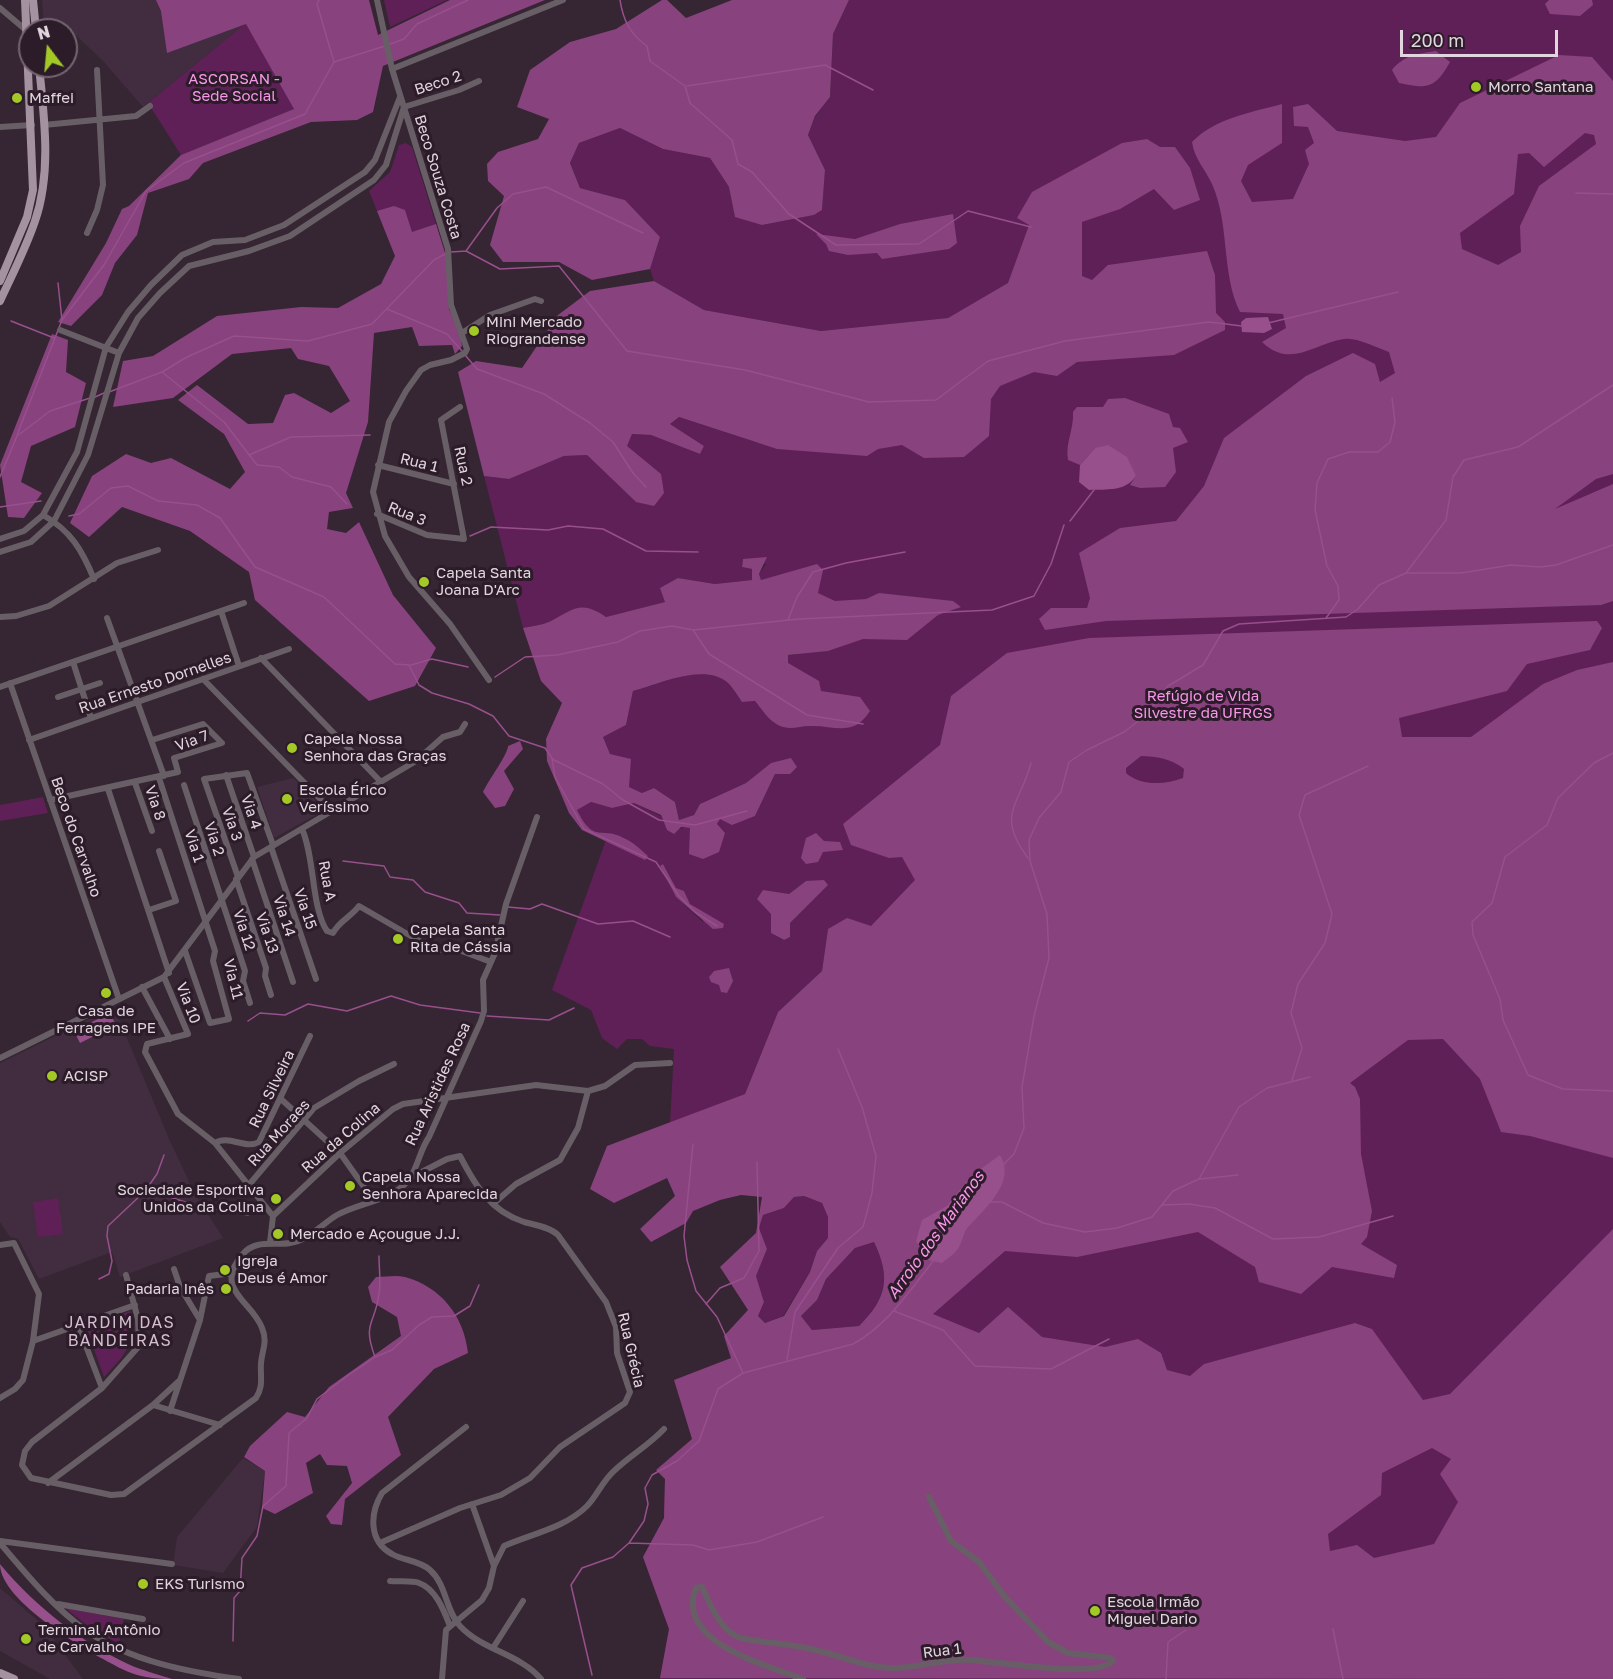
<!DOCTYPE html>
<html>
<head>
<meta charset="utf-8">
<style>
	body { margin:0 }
	#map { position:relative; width:1613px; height:1679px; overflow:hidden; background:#362533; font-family:"Golos Text",sans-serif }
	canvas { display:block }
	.north { position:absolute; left:18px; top:18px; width:60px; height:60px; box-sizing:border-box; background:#2c1b29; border:2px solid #746571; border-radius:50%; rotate:344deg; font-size:16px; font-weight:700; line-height:24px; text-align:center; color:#e1d5de }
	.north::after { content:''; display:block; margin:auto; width:21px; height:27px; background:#a3c927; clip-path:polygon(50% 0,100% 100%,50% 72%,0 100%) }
	.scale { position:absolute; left:1400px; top:30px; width:158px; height:27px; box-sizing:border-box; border:3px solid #e1d5de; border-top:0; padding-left:8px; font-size:18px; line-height:21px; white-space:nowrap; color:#e1d5de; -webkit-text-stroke:4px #2c1b29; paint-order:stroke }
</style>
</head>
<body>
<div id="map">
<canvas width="1613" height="1679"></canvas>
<div class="north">N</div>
<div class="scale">200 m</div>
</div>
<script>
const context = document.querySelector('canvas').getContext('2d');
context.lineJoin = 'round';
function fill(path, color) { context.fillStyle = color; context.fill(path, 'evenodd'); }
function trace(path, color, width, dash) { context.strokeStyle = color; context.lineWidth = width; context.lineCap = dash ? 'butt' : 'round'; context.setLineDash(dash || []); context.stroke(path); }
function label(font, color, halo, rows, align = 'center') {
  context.font = font + ' "Golos Text",sans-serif'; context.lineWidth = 6; context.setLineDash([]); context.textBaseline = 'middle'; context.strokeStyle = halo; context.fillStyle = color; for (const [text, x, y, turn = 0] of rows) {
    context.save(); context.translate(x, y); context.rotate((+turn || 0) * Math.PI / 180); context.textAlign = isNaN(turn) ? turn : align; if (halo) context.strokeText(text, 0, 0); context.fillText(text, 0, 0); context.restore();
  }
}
fill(new Path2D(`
	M42 0H229L246 23 143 107 103 61 66 26 44 28Z
	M293 778 325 810 274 838 257 787Z
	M114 1007 170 1141 195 1194 223 1238 120 1277 112 1252 39 1279 18 1239 10 1237 0 1222V1063Z
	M243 1458 265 1471 257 1527 223 1573 173 1565 177 1537Z
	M0 1588 44 1626 83 1679H50L0 1651Z`), '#422c3f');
fill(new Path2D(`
	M384 0H447L390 27Z
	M849 0H1613V1679H660L669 1629 643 1557 664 1518 665 1479 893 1311 828 929 822 971 778 1012 745 1094 670 1124 674 1049 650 1046 642 1039H627L617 1049 602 1038 591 1010 552 990 606 840 645 860C639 853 630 840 622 837 596 828 592 840 577 810L591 802 612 808 634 803 661 816 667 830 717 824 720 818 755 816 775 774H790L771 763 746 783 700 804 694 815 679 820 675 802 654 788 642 793 629 787 610 754 603 737 626 725 633 691C659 684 705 662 728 683 733 688 738 696 742 702L755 701 775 724 788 655H795L781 575 761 580 759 574 766 564 743 559 742 567 752 569V580L715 584 678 578 666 602 606 617C581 600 574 610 551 621 543 625 532 626 523 628L484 476 509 479 564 456 587 455 636 502 626 447 632 434 651 435 700 454 704 446 670 424 679 417 758 443 936 400 1075 220 1017 217 1029 225 1008 284 948 318 821 331 704 310 654 281 650 269 660 237 625 200 580 188 570 163 579 143 620 128 663 149 710 158 729 187 762 225 814 215 822 210 825 170 808 135 815 117 830 97 833 34ZM663 864 676 888 684 891 690 904 706 914 703 922 676 897 660 866ZM806 881 827 885 790 923V937L783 940 771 933V914L789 894Z
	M246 23 295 109 181 155 148 103Z
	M406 143 412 147 446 256 395 255 369 191 390 172 399 145Z
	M43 797 48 813 0 821V805Z
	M804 1196 822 1203 828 1217V1238L817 1251 810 1272 783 1316 765 1323 758 1316 764 1302 756 1276 767 1249 759 1228 763 1215 784 1208 794 1197Z
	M58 1198 63 1234 38 1237 33 1202Z
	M874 1242C891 1278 887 1298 859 1326L812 1330 801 1316 817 1300 826 1279 855 1248Z
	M130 1311C139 1341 124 1356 104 1377L86 1327Z
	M65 1608 124 1619 119 1644 92 1629Z`), '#5f2057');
fill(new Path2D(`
	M156 0H369L378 35 450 0H545L383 66 373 112 357 120 311 122 203 163 189 179 148 193 137 235 115 263 102 295 71 326 58 322 106 243 122 209 129 206 181 155 294 109 246 24 167 53 161 11Z
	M662 0H667L686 18 732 0H849L833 34 830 97 815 116 808 135 825 170 822 210 814 215 762 225 735 217 729 187 710 158 663 149 620 128 579 143 570 163 580 188 625 200 660 237 650 269 592 280 559 262H503L490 245 504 196 488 181 487 164 498 152 538 139 549 119 517 107 530 70 570 42 616 29Z
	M1549 0H1592L1593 5 1580 16 1550 14 1545 4Z
	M1436 51 1450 62C1435 89 1427 89 1399 83L1392 70C1404 55 1417 54 1436 51Z
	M1559 55 1592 57 1613 81V474L1596 479 1555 509 1613 484V601L1601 605 1106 621 1045 630 1039 619 1051 608H1087L1090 598 1079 553 1120 528 1176 521 1204 486 1224 438 1306 376 1353 353 1375 364 1380 382 1395 373 1389 352C1377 348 1357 337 1344 339 1313 344 1290 369 1262 342L1286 328 1283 314 1240 312C1221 274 1230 224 1212 184 1205 169 1194 158 1192 142 1216 118 1249 113 1282 104V143L1248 165 1241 181 1252 202 1293 199 1309 164 1305 150 1314 143 1308 127 1294 126 1293 107 1308 104 1337 131 1405 141 1436 137 1460 103ZM1585 133 1594 135 1596 144 1539 186 1520 226 1521 252 1498 265 1462 249 1460 233 1514 194 1518 154 1529 153 1544 167Z
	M1147 139 1160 147H1175L1190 168 1200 200 1174 210 1154 189 1120 209 1082 222V276L1092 280 1108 265 1207 251 1215 275 1216 313 1225 322V330L1174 355 1077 362 1057 376 1034 372 1000 386 991 399 989 436 964 457 924 458 902 445 878 449 867 456 777 449 679 417 670 424 704 446 700 454 651 435 632 434 627 446 661 474 664 493 654 506 636 502 587 455 564 456 509 479 484 476 458 372 476 361 522 368 558 315 590 291 654 281 704 310 821 331 948 318 1008 283 1029 225 1017 218 1032 192 1122 143Z
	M394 206 405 210 412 232 436 224 446 256 449 309 460 333 462 346 455 354 452 345 419 346 412 327 374 333 368 422 346 493 353 508 329 512 327 529 346 533 359 522 393 595 436 648 415 686 369 701 255 600 249 572 190 531 122 507 89 537 70 523 92 476 126 454 151 463 171 458 230 489 245 472 224 434 178 400 197 385 248 424 273 423 285 395 294 393 331 413 350 401 329 366 298 359 291 348 232 354 173 398 113 407 123 361 153 356 217 316 301 307 338 308 381 284 395 256 377 211Z
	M953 214 957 243 949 249 882 259 877 253 848 255 829 251 826 244 816 234 855 239 900 224Z
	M52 334 68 340 66 372 86 383 75 427 31 446 21 482 42 493 24 518 8 517 0 465Z
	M1125 398 1169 414 1173 427 1180 428 1188 442 1173 448 1176 472 1165 487 1140 488 1130 485 1136 476 1095 448 1080 465 1068 460C1065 443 1074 430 1073 412L1077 407H1103L1108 399Z
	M767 557 759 574 761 580 817 564 823 570 818 593 835 601 866 599 879 593 953 601 961 607 938 615 907 640 863 639 828 651 788 655V663L819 681 821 691 860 697 870 711C853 738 834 725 810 726 798 726 790 731 778 725 769 721 761 708 755 701L742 702C738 696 733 688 728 683 705 662 659 684 633 691L626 725 603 737 610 754 631 759 629 787 642 793 654 788 675 802 679 820 694 815 700 804 746 783 771 763 791 758 797 767 790 774H775L755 816 732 825 720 819 717 824 725 833 719 852 703 859 689 854 690 828 681 827 674 834 667 830 661 815 634 803 612 808 591 802 577 810C594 844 601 826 624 838 633 842 641 850 648 856L645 860 582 830 569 813 547 761 546 739 562 703 541 681 523 628C532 626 543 625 551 621 574 609 581 600 606 617L665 602 660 588 678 578 715 584 752 580V569L742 567 743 559Z
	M1597 621 1602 628 1590 650 1527 664 1507 691 1399 718 1402 737H1471L1543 684 1577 670 1613 662V1158L1530 1136 1501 1132 1480 1079 1443 1039 1408 1040 1350 1083 1355 1087 1360 1099 1361 1154 1372 1211 1367 1237 1361 1244 1397 1265 1394 1278 1332 1267 1301 1294 1259 1282 1255 1267 1198 1232 1077 1257 1005 1251 933 1314 979 1333 1008 1307 1042 1337 1105 1347 1138 1339 1161 1353 1167 1370 1190 1376 1204 1364 1355 1323 1372 1329 1423 1400 1450 1394 1613 1229V1679L660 1678 669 1629 643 1557 664 1518 665 1479 656 1470 692 1439 674 1380 731 1358 724 1336 748 1310 720 1267 756 1233 762 1197 741 1195 720 1200 693 1211 686 1223 651 1242 640 1229 675 1196 667 1178 614 1203 590 1189 607 1146 745 1094 778 1012 822 971 828 929 847 918 871 926 915 880 902 857 889 858 851 845 843 824 940 745 951 696 1007 653 1089 638ZM1141 756C1156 756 1172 759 1184 769L1183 778C1165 785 1140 786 1126 773V768ZM804 1196 822 1203 828 1217V1238L817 1251 810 1272 784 1316 765 1323 758 1316 764 1302 756 1276 767 1249 759 1228 763 1215 784 1208 794 1197ZM874 1242C891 1278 887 1298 859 1326L812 1330 801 1316 817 1300 826 1279 855 1248ZM1432 1448 1451 1459 1440 1474 1458 1502 1434 1544 1374 1558 1357 1545 1330 1551 1328 1534 1381 1495 1382 1473Z
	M520 741 523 749 504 771 514 789 505 806 495 808 483 792C488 781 508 754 508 746Z
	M816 833 824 841 840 842 843 850 823 852 818 862 806 864 801 858 806 838Z
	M663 864 676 888 684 891 690 904 724 924 723 928 713 929 676 897 660 866Z
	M824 880 828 885 790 923V937L784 940 771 933V914L757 899 763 890 789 894 806 881Z
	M729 968 733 981 727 993 721 992 719 985 711 982 709 977 714 971Z
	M376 1277C385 1277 396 1275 405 1277 441 1287 464 1316 468 1353L434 1369 388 1417 401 1455 345 1499 342 1525 331 1524 326 1516 352 1483 347 1466 327 1465 320 1454 306 1463 313 1493 275 1514 262 1508 265 1471 244 1457 250 1446 287 1412 305 1417 329 1387 401 1336 397 1317 372 1302 368 1287Z`), '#88427e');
fill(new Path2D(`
	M1268 317 1272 329 1264 333 1242 332 1241 322 1246 318Z
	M1108 445 1127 457 1136 476C1125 492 1107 489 1089 490L1079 482 1080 465 1095 448Z
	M110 1013 116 1025 80 1043 74 1031Z
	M1000 1155C1018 1184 980 1212 966 1230 963 1235 962 1242 959 1247 956 1253 948 1258 942 1263L928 1260 916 1241 922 1220 947 1206 971 1176Z
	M0 1564C34 1605 79 1641 128 1664 141 1670 157 1674 172 1679 154 1679 138 1677 122 1669 90 1653 0 1602 0 1564Z`), '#97508c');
trace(new Path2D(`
	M319 0 317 4 334 62
	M620 0C623 20 630 34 647 46L650 61 685 86 690 103 732 140 738 164 752 172 789 214 836 245 919 244 968 211 1031 227
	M390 44 404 39 417 24 468 0
	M687 86 825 65 873 90
	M1576 193 1613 194
	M466 251 497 208 513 194 546 187 643 233
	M451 252 466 251 500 269 559 266 627 351 745 370 869 402 936 400 988 361 1065 341 1209 322 1242 326
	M58 283 62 320
	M387 309 447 334 462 351
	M11 321 54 338
	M1268 323 1398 292
	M465 355 477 369 544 394 590 423 613 442 633 473 646 487
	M162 372 224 422 257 465 279 467 292 477 331 487 347 504
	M109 392 162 372 187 357 234 336 308 341 372 324 434 260 447 253
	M95 397 104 393
	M17 435 62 320 104 265 146 191 184 163 305 114 334 62 385 46
	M249 455 291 437 370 435
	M0 477 17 436 50 411 90 398
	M0 507 41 501
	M69 516 79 514 111 488 128 486 158 501 197 505 220 518 255 567 324 597 395 664 409 665 419 685 432 693 469 704 493 716 509 736 545 748 552 758 555 777 584 829 656 862 679 896 695 912 717 926
	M1070 521 1094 490
	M470 536 491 527 548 530 568 526 603 529 646 551 698 552
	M1406 573 1446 520 1453 477 1464 460 1518 447 1613 385
	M1326 618 1339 600 1338 586 1327 566 1315 510 1317 483 1328 459 1349 452H1378L1390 442 1395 422 1392 398
	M788 620 797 597 813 572 846 563 905 552
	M693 630 709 654 807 715 863 724
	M411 665 432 659 468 667
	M495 677 525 657 557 655 618 642 640 631 672 626 693 630 799 619 992 610 1034 596 1051 564 1064 525
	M1613 753 1594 763 1558 798 1547 825 1505 857 1492 903 1472 922 1473 935 1500 999 1503 1020 1528 1075 1563 1089 1613 1091
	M552 759 603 784 623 800 659 820 695 825 747 811
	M1028 858C995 814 1020 805 1031 763
	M343 861 384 866 390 877 413 880 425 892 459 903 467 913 500 915
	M508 907 530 909 542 904 598 924 633 921 670 937
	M487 1016 549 1020 574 1008
	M248 1021 260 1013 285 1015 308 1004 347 1011 391 996 420 1005 480 1013
	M1292 1080 1302 1048 1291 1013 1298 984 1325 943 1332 914 1299 815 1305 795 1368 766
	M693 1144 684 1236 687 1260 696 1291 717 1317 743 1373
	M1003 1165 1014 1154 1024 1128 1022 1087 1034 1016 1049 958 1047 914 1030 861 1029 840 1039 818 1061 792 1069 762 1087 750 1124 732 1145 716 1168 686 1203 665 1223 631 1239 624 1346 617 1358 609 1379 585 1406 573H1461L1511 565 1540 567 1556 565 1613 545
	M1200 1179 1238 1175
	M145 1191 157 1174 164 1155
	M990 1202H1002L1043 1223 1085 1232 1117 1228 1152 1217 1173 1191 1199 1179 1239 1107 1267 1088 1310 1077
	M1162 1205 1189 1204 1215 1208 1273 1239 1319 1237 1393 1216
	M99 1279 109 1274 112 1261 107 1236 108 1226 143 1193 152 1191 197 1206 248 1215
	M706 1304 720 1288 744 1278 759 1251 757 1162
	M894 1311 943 1330 975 1366 1051 1369 1109 1339
	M375 1357C362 1322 375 1325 379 1294 381 1282 379 1268 379 1256
	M787 1360 795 1312 838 1248 863 1227 872 1193 876 1156 862 1107 838 1049
	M629 1543 693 1545 709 1550 757 1542 823 1517
	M1333 1629 1343 1679
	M233 1641 234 1598 240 1591 242 1558 257 1536 263 1506 286 1486 289 1433 307 1418 317 1399 347 1376 375 1357 392 1350 419 1325 432 1317 454 1316 470 1306 479 1285
	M592 1675 571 1585 582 1568 613 1557 629 1543 644 1521 648 1504 645 1488 652 1475 677 1461 699 1441 718 1389 743 1373 853 1344C887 1326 910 1290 934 1260
	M1166 1679 1168 1642 1186 1630`), '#97508c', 1.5);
trace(new Path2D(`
	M377 0 392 69 448 249 451 305 467 349 465 353 451 360 430 365 421 370 406 391 389 422 373 492 385 536 409 577 450 624 489 680
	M0 8 27 31
	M392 69 563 0
	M404 107 459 90 479 81
	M44 125 136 116 150 106
	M0 127 32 125
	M87 233 97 210 103 185 97 70
	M60 330 119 353
	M462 333 490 315 535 299 541 301
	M378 465 454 484
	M377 514 427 535 464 539 441 420 460 407
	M43 515C71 531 82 550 94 579
	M0 539 24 531 43 515 77 452 106 347 128 312 151 285 182 255 213 242 245 240 284 225 365 172 375 160 400 97
	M0 552 31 542 54 521 88 455 119 353 138 318 160 293 189 266 249 251 290 236 374 180 386 165 404 107
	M221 611 239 666
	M0 617 16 616 49 606 117 563 158 550
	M107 618 164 776
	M261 658 381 782
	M73 662 91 718
	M203 679 332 811
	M10 683 119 999
	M0 687 244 603
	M58 697 100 683
	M29 740 289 649
	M226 775 254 857
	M159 778 215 951 213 961 229 1019 210 1023 185 951
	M135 783 152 831
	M184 785 245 971 243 981 250 1003
	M108 789 169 973
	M50 800 178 772 174 758 222 743 203 724 152 740
	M302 829C315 858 311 907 327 931L333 933C339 921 351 917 359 906L435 950H459L491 962
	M271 847 316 979
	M252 859 293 982
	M238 877 204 779 247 773 273 845
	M236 879 266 968 265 976 271 995
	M149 910 176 901 159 851
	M164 977 188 1034 147 1044 145 1052 178 1114 215 1143 273 1216
	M142 987 170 1039
	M0 1058 164 977 254 857 416 761 443 737 460 732 465 724
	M281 1099 340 1153 374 1201
	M215 1143C229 1134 245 1150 259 1142L310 1036
	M248 1186 314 1108 359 1081 394 1064
	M493 1204 516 1184 560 1160 578 1128 588 1091
	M273 1216 340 1153 393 1109 403 1104 536 1085 588 1091 605 1086 635 1065 670 1063
	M270 1243 273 1216
	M0 1245 14 1243 39 1294 33 1341 23 1380 15 1389 0 1398
	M174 1269 180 1287 200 1320
	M126 1275 138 1319 139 1346 102 1388 32 1442 25 1451 22 1465 31 1478 111 1495 124 1494 256 1398C264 1385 260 1378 261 1363 262 1350 268 1342 262 1328 252 1301 212 1289 243 1254 255 1239 275 1246 290 1243 309 1240 322 1224 337 1215 360 1202 394 1201 410 1178 418 1166 420 1150 429 1137L481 1021 484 1011 483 980 495 953 506 904 537 817
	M78 1325 102 1388
	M33 1341 135 1305
	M153 1405 220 1425
	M170 1411 200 1320 209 1276 233 1273
	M466 1427 382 1493C370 1513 368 1541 392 1554 404 1561 419 1560 430 1570 447 1585 445 1610 460 1626 482 1650 520 1654 541 1679
	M48 1483 153 1405 179 1381
	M472 1504 494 1566
	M0 1541 172 1564
	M0 1543C26 1574 54 1608 87 1631 130 1661 188 1672 239 1679
	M380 1543 460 1508 501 1495 530 1478 560 1447 625 1403 630 1392 617 1353 616 1327 606 1302 558 1235C550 1227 535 1225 524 1222 490 1211 475 1185 460 1156L447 1159 410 1178
	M390 1581C398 1582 411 1580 419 1583 436 1589 444 1611 450 1626
	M58 1604 143 1619
	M493 1648 523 1601
	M442 1679 446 1630 482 1600 489 1588 494 1566 504 1546C531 1534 565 1528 587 1506 597 1496 603 1480 615 1470 631 1455 649 1445 664 1429
	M803 1679C768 1666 674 1642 696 1588L702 1587C710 1604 718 1625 734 1635 741 1640 756 1640 765 1642 783 1644 801 1646 819 1651 844 1657 868 1668 894 1668 919 1668 946 1658 971 1660 1000 1662 1097 1679 1113 1661L1111 1658 1068 1653 1048 1642 1005 1597 979 1562 951 1541 929 1497`), '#685f66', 6);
trace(new Path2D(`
	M33 0 36 30
	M0 281 27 217 33 190 25 0
	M0 301C12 275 26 248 35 221 52 172 44 116 39 66
	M0 1673 14 1679`), '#a492a1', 8);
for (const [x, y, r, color] of [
	[1476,87,6,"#a3c927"],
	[17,98,6,"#a3c927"],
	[474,331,6,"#a3c927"],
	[424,582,6,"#a3c927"],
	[292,748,6,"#a3c927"],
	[287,799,6,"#a3c927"],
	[398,939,6,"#a3c927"],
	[106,993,6,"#a3c927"],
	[52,1076,6,"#a3c927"],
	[350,1186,6,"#a3c927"],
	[276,1199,6,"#a3c927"],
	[278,1234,6,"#a3c927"],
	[225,1270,6,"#a3c927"],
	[226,1289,6,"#a3c927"],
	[143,1584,6,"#a3c927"],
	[1095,1611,6,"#a3c927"],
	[26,1639,6,"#a3c927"]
]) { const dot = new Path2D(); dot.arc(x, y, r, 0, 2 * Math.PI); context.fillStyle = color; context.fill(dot); trace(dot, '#2c1b29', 2); }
label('15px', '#f797e8', '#2c1b29', [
	["ASCORSAN -",234,79],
	["Sede Social",234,96],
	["Refúgio de Vida",1203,696],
	["Silvestre da UFRGS",1203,713]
]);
label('15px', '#e1d5de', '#2c1b29', [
	["Beco 2",438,83,-18],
	["Beco Souza Costa",438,177,73],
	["Rua 1",419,463,14],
	["Rua 2",463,466,78],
	["Rua 3",407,514,22],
	["Rua Ernesto Dornelles",155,683,-19],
	["Via 7",192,741,-20],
	["Via 8",155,803,71],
	["Via 4",251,812,71],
	["Via 3",232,824,71],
	["Beco do Carvalho",76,837,71],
	["Via 2",214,839,72],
	["Via 1",194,846,72],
	["Rua A",327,881,79],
	["Via 15",305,909,71],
	["Via 14",284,916,72],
	["Via 12",244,930,72],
	["Via 13",267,933,71],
	["Via 11",233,979,76],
	["Via 10",188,1003,69],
	["Rua Aristides Rosa",438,1084,-65],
	["Rua Silveira",272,1089,-64],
	["Rua Moraes",279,1133,-48],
	["Rua da Colina",341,1138,-41],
	["Rua Grécia",631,1350,77],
	["Rua 1",942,1651,-7]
]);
label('15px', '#e1d5de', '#2c1b29', [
	["Morro Santana",1488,87],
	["Maffei",29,98],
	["Mini Mercado",486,322],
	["Riograndense",486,339],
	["Capela Santa",436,573],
	["Joana D'Arc",436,590],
	["Capela Nossa",304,739],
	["Senhora das Graças",304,756],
	["Escola Érico",299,790],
	["Veríssimo",299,807],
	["Capela Santa",410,930],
	["Rita de Cássia",410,947],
	["Casa de",106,1011,"center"],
	["Ferragens IPE",106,1028,"center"],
	["ACISP",64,1076],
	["Capela Nossa",362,1177],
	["Senhora Aparecida",362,1194],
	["Sociedade Esportiva",264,1190,"right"],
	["Unidos da Colina",264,1207,"right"],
	["Mercado e Açougue J.J.",290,1234],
	["Igreja",237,1261],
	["Deus é Amor",237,1278],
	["Padaria Inês",214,1289,"right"],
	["EKS Turismo",155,1584],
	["Escola Irmão",1107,1602],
	["Miguel Dario",1107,1619],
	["Terminal Antônio",38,1630],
	["de Carvalho",38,1647]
], 'left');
label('italic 16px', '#f998ea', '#2c1b29', [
	["Arroio dos Marianos",936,1235,-54]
]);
context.letterSpacing = '1.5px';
label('16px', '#d3bdce', '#2c1b29', [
	["JARDIM DAS",120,1323],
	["BANDEIRAS",120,1341]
]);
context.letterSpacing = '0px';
</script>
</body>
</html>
